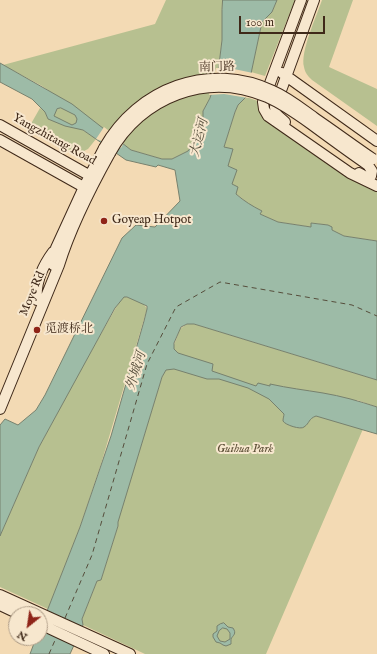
<!DOCTYPE html>
<html>
<head>
<meta charset="utf-8">
<style>
	body { margin:0 }
	#map { position:relative; width:377px; height:654px; overflow:hidden; background:#f3dab4; font-family:"IM FELL English",serif }
	canvas { display:block }
	.north { position:absolute; left:8px; top:606px; width:40px; height:40px; box-sizing:border-box; background:#f7e7ce; border:1px solid #ad9b86; border-radius:50%; rotate:210deg; font-size:11px; font-weight:700; line-height:16px; text-align:center; color:#3f2919 }
	.north::after { content:''; display:block; margin:auto; width:14px; height:18px; background:#8f2418; clip-path:polygon(50% 0,100% 100%,50% 72%,0 100%) }
	.scale { position:absolute; left:239px; top:16px; width:86px; height:18px; box-sizing:border-box; border:2px solid #3f2919; border-top:0; padding-left:5px; font-size:12px; line-height:14px; white-space:nowrap; color:#3f2919; -webkit-text-stroke:3px #f7e7ce; paint-order:stroke }
</style>
</head>
<body>
<div id="map">
<canvas width="377" height="654"></canvas>
<div class="north">N</div>
<div class="scale">100 m</div>
</div>
<script>
const context = document.querySelector('canvas').getContext('2d');
context.lineJoin = 'round';
function fill(path, color) { context.fillStyle = color; context.fill(path, 'evenodd'); }
function trace(path, color, width, dash) { context.strokeStyle = color; context.lineWidth = width; context.lineCap = dash ? 'butt' : 'round'; context.setLineDash(dash || []); context.stroke(path); }
function label(font, color, halo, rows, align = 'center') {
  context.font = font + ' "IM FELL English","Noto Serif SC",serif'; context.lineWidth = 4; context.setLineDash([]); context.textBaseline = 'middle'; context.strokeStyle = halo; context.fillStyle = color; for (const [text, x, y, turn = 0] of rows) {
    context.save(); context.translate(x, y); context.rotate((+turn || 0) * Math.PI / 180); context.textAlign = isNaN(turn) ? turn : align; if (halo) context.strokeText(text, 0, 0); context.fillText(text, 0, 0); context.restore();
  }
}
fill(new Path2D(`
	M166 0H223L222 10V40L218 73 210 98 203 111V128L196 141 188 151 172 159H162L131 150 102 128 42 86 3 65 155 24Z
	M277 0H295L265 76 251 72 262 22 272 12Z
	M322 0H353L329 67 377 89V126L312 80C308 76 305 73 304 67 300 52 317 15 322 0Z
	M246 97 261 102 259 107 377 190V241L344 236 331 230 328 225 312 223V227L278 222 260 214 262 211 250 205 236 194 231 185 224 147 235 112 238 105Z
	M60 102 82 117 80 128 96 139 88 149 80 153H74L28 129 40 108 45 112 48 119Z
	M122 297C129 296 145 302 147 309L101 464 80 527 48 609 0 587V536L39 447 81 369Z
	M187 324H194L377 380V407L357 400 342 423 363 429 266 654H145L83 625 82 619 97 581 101 580 118 526 117 523 162 377 180 329Z`), '#b7c090');
const water = new Path2D(`
	M223 0H277L272 12 262 22 246 97 238 105 235 112 224 147 233 149 228 166 237 170 232 184 238 187 236 194C244 201 252 206 262 211L260 214 278 222 311 227V223L328 225 332 227V230L344 236 377 241V380L194 324H187L181 327 174 343V349L178 353 213 364 212 371 256 386 258 383 270 386V384C288 388 305 390 323 393 341 396 359 401 377 407V434L316 416C308 419 310 423 304 427 301 430 285 425 283 421 283 418 284 416 284 414L269 399 248 388 219 379H207L174 369 166 370 162 377 118 522V526L101 580 97 581 82 619 83 625 70 654H30L36 638H40V629L80 527 111 436 144 321 147 309V306L127 297H124L115 308 39 447 0 536V425L5 419 18 425 36 410 45 395 122 238 136 225 155 227 180 201 175 170 158 165 156 167 126 160 83 130 65 126 48 119 45 112 32 99 0 82V63L72 104 131 150 162 159H172L188 151 196 141 203 128V111L210 98 218 73 222 40V10ZM61 108 75 115 77 119 76 123 72 125 54 116 57 109Z
	M224 623 228 627 233 628C237 634 233 635 231 639 231 640 231 642 231 644L226 646 223 645 220 643 216 642 213 637V634L217 631V626L220 624ZM223 628 227 629 230 633V639L225 642 220 641 217 636 219 631Z`);
fill(water, '#9dbba7');
trace(water, '#77816e', 1);
fill(new Path2D(`
	M216 68H229L253 73 248 98 224 94 209 95Z
	M104 127 124 142 121 148 96 139Z`), '#f3dab4');
trace(new Path2D(`
	M65 618 92 555 147 364 176 307 220 282 352 305 377 316
	M49 654 56 638`), '#564e3c', 1, [5, 4]);
const secondary = new Path2D(`
	M301 0 263 102 264 109 268 116 350 173 377 186
	M282 73 377 141
	M285 122 276 114 275 107 314 0
	M0 125 94 178
	M0 140 89 190
	M359 173 366 177 371 176 372 171 368 165
	M53 265 56 248 84 187 104 148
	M37 300C35 282 42 267 53 252
	M0 409 59 265C71 226 90 189 110 153
	M0 595 130 654
	M0 605 19 614
	M40 624 104 654`);
trace(secondary, '#3f2919', 12);
trace(secondary, '#f7e7ce', 10);
const secondaryBridge = new Path2D(`
	M104 148C138 88 209 61 273 91 289 98 302 109 316 119 335 132 354 146 373 159
	M110 153C141 97 207 71 267 97 283 104 297 114 311 124 330 138 349 152 368 165`);
trace(secondaryBridge, '#3f2919', 12, []);
trace(secondaryBridge, '#f7e7ce', 10);
for (const [x, y, r, color] of [
	[104,221,4,"#8f2418"],
	[37,330,4,"#8f2418"]
]) { const dot = new Path2D(); dot.arc(x, y, r, 0, 2 * Math.PI); context.fillStyle = color; context.fill(dot); trace(dot, '#f7e7ce', 1.5); }
label('12px', '#3f2919', '#f7e7ce', [
	["南门路",217,68,-1],
	["Yangzhitang Road",54,140,29],
	["Moye Rd",33,294,-67]
]);
label('12px', '#3f2919', '#f7e7ce', [
	["Goyeap Hotpot",112,221],
	["觅渡桥北",45,330]
], 'left');
label('italic 12px', '#5d4f37', '#f7e7ce', [
	["Guihua Park",245,450]
]);
label('italic 13px', '#564e3c', '#f7e7ce', [
	["大运河",200,138,-76],
	["外城河",137,371,-73]
]);
</script>
</body>
</html>
